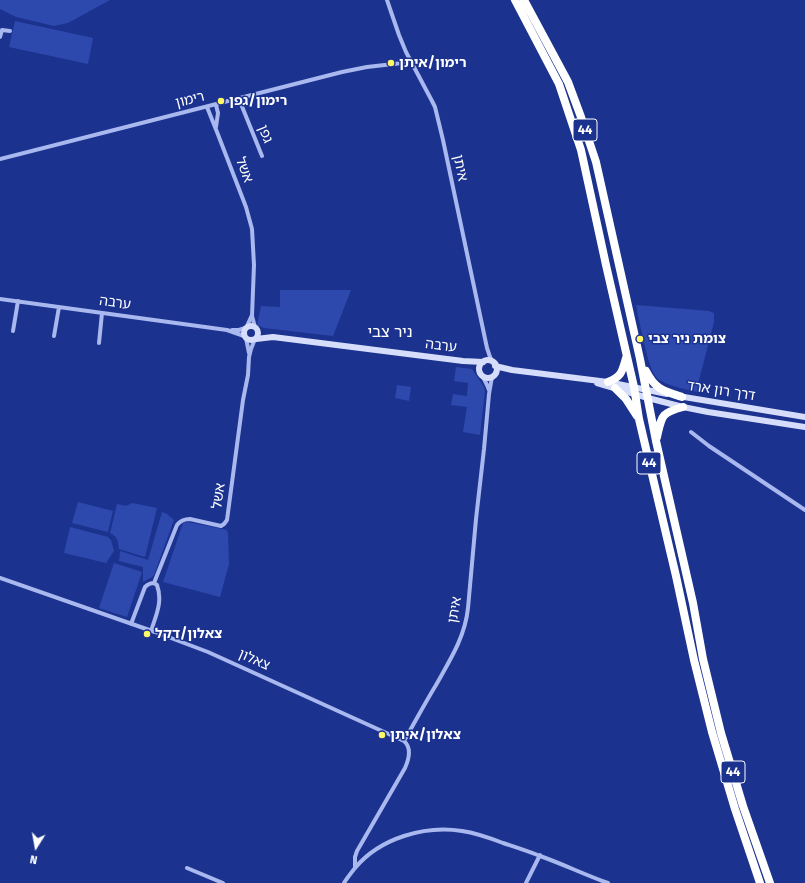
<!DOCTYPE html>
<html>
<head>
<meta charset="utf-8">
<style>
	body { margin:0 }
	#map { position:relative; width:805px; height:883px; overflow:hidden; background:#1b328f; font-family:"Fira Sans",sans-serif }
	canvas { display:block }
	.north { position:absolute; left:16px; top:827px; width:40px; height:40px; -webkit-text-stroke:3px #1b328f; paint-order:stroke; rotate:191deg; font-size:11px; font-weight:700; line-height:16px; text-align:center; color:#fff }
	.north::after { content:''; display:block; margin:auto; width:14px; height:18px; background:#fff; clip-path:polygon(50% 0,100% 100%,50% 72%,0 100%) }
</style>
</head>
<body>
<div id="map">
<canvas width="805" height="883"></canvas>
<div class="north">N</div>
</div>
<script>
const context = document.querySelector('canvas').getContext('2d');
context.lineJoin = 'round';
function fill(path, color) { context.fillStyle = color; context.fill(path, 'evenodd'); }
function trace(path, color, width, dash) { context.strokeStyle = color; context.lineWidth = width; context.lineCap = dash ? 'butt' : 'round'; context.setLineDash(dash || []); context.stroke(path); }
function label(font, color, halo, rows, align = 'center') {
  context.font = font + ' "Fira Sans","Noto Sans Hebrew",sans-serif'; context.lineWidth = 3; context.setLineDash([]); context.textBaseline = 'middle'; context.strokeStyle = halo; context.fillStyle = color; for (const [text, x, y, turn = 0] of rows) {
    context.save(); context.translate(x, y); context.rotate((+turn || 0) * Math.PI / 180); context.textAlign = isNaN(turn) ? turn : align; if (halo) context.strokeText(text, 0, 0); context.fillText(text, 0, 0); context.restore();
  }
}
fill(new Path2D(`
	M0 0H110L68 23 54 26 16 17 0 9Z
	M15 21 93 38 88 64 9 47Z
	M280 290H351L333 336 264 328 257 325 261 306 280 307Z
	M636 305 709 311 714 313V322L698 384 702 393C690 390 664 386 656 377 648 369 639 319 636 305Z
	M456 367 472 369 484 387 485 391 480 435 463 432 467 407 451 405 453 394 467 396 468 383 454 381Z
	M397 385 411 387 409 401 395 398Z
	M78 502 113 511 108 532 72 523Z
	M132 503 157 508 145 557 119 549C118 541 118 537 110 533L117 504 126 506Z
	M162 512 167 514 174 520 154 575 152 577 143 582V567L119 561 120 551 148 560Z
	M186 522 193 523 227 530 228 534 229 564 220 597 163 582 183 523Z
	M70 527 108 537 111 540 114 551 106 563 64 553Z
	M114 563 142 572 127 617 99 608Z`), '#2e49ad');
trace(new Path2D(`
	M387 0 399 35 406 52 432 101 435 107 443 140 487 348 490 357 493 363
	M0 37 2 30 10 31
	M239 99 262 156
	M216 105 218 113 216 127
	M207 107 217 132 246 207 252 229 254 265 252 316 255 327
	M0 159 342 72 367 67 411 62
	M0 299 227 330 244 336
	M247 326 252 315
	M232 330H239L245 328
	M13 331 18 301
	M54 336 59 307
	M246 338 249 353
	M99 343 102 313
	M483 377 487 385 489 390
	M691 432 709 446 805 510
	M0 578 155 632 208 652 404 741C412 748 409 759 405 768L357 851 355 857V867
	M154 583 177 525C180 521 184 519 190 519L221 526 224 524 227 520 243 400 248 375 249 357 251 349 255 339
	M131 624 145 587C148 584 150 583 154 583
	M151 631C156 615 163 602 157 585L154 583
	M404 741C415 722 425 703 436 685 450 660 465 637 468 608L476 519 484 449 489 394 492 377
	M187 868 223 883
	M344 883C347 878 351 873 355 868 380 838 425 825 462 831 476 833 490 838 503 843 515 847 528 851 540 856 563 864 585 875 608 883
	M526 883 540 855`), '#a9b8ee', 4);
trace(new Path2D(`
	M244 333a7 7 0 1 1 14 0a7 7 0 1 1-14 0Z
	M256 339 273 337 463 361 483 362
	M479 369a9 9 0 1 1 18 0a9 9 0 1 1-18 0Z
	M495 366 512 370 608 382 667 394
	M597 383 648 398 683 407 708 412 805 427
	M678 396 805 417`), '#d6ddfa', 6);
trace(new Path2D(`
	M515 0 559 84 581 150 606 265 634 387 639 419 676 576 694 660 712 732 735 809 760 883
	M524 0 568 82 581 117 596 162 640 359 656 441 693 603 703 659 721 733 743 806 770 883
	M646 371C655 389 663 391 682 397
	M608 382C622 376 622 372 626 358
	M615 388 626 399 637 416
	M657 437C662 415 661 413 683 407`), '#fff', 8);
for (const [x, y, r, color] of [
	[391,63,4,"#fff866"],
	[221,101,4,"#fff866"],
	[640,339,4,"#fff866"],
	[147,634,4,"#fff866"],
	[382,735,4,"#fff866"]
]) { const dot = new Path2D(); dot.arc(x, y, r, 0, 2 * Math.PI); context.fillStyle = color; context.fill(dot); trace(dot, '#1b328f', 1.5); }
for (const [x, y, w] of [
	[585,130,24],
	[649,463,24],
	[733,772,24]
]) { const box = new Path2D(); box.roundRect(x - w / 2, y - 11, w, 22, 3); context.fillStyle = '#1b328f'; context.fill(box); trace(box, '#fff', 1); }
label('bold 13px', '#fff', null, [
	["44",585,130],
	["44",649,463],
	["44",733,772]
]);
label('bold 14px', '#fff', '#1b328f', [
	["רימון/איתן",399,63],
	["רימון/גפן",229,101],
	["צומת ניר צבי",648,339],
	["צאלון/דקל",155,634],
	["צאלון/איתן",390,735]
], 'left');
label('14px', '#fff', '#1b328f', [
	["רימון",190,100,-14],
	["גפן",265,134,68],
	["איתן",460,168,78],
	["אשל",244,170,69],
	["ערבה",115,303,8],
	["ערבה",441,346,7],
	["דרך רון ארד",721,391,9],
	["אשל",219,496,-82],
	["איתן",455,610,-80],
	["צאלון",254,660,24]
]);
label('16px', '#fff', '#1b328f', [
	["ניר צבי",390,333]
]);
</script>
</body>
</html>
